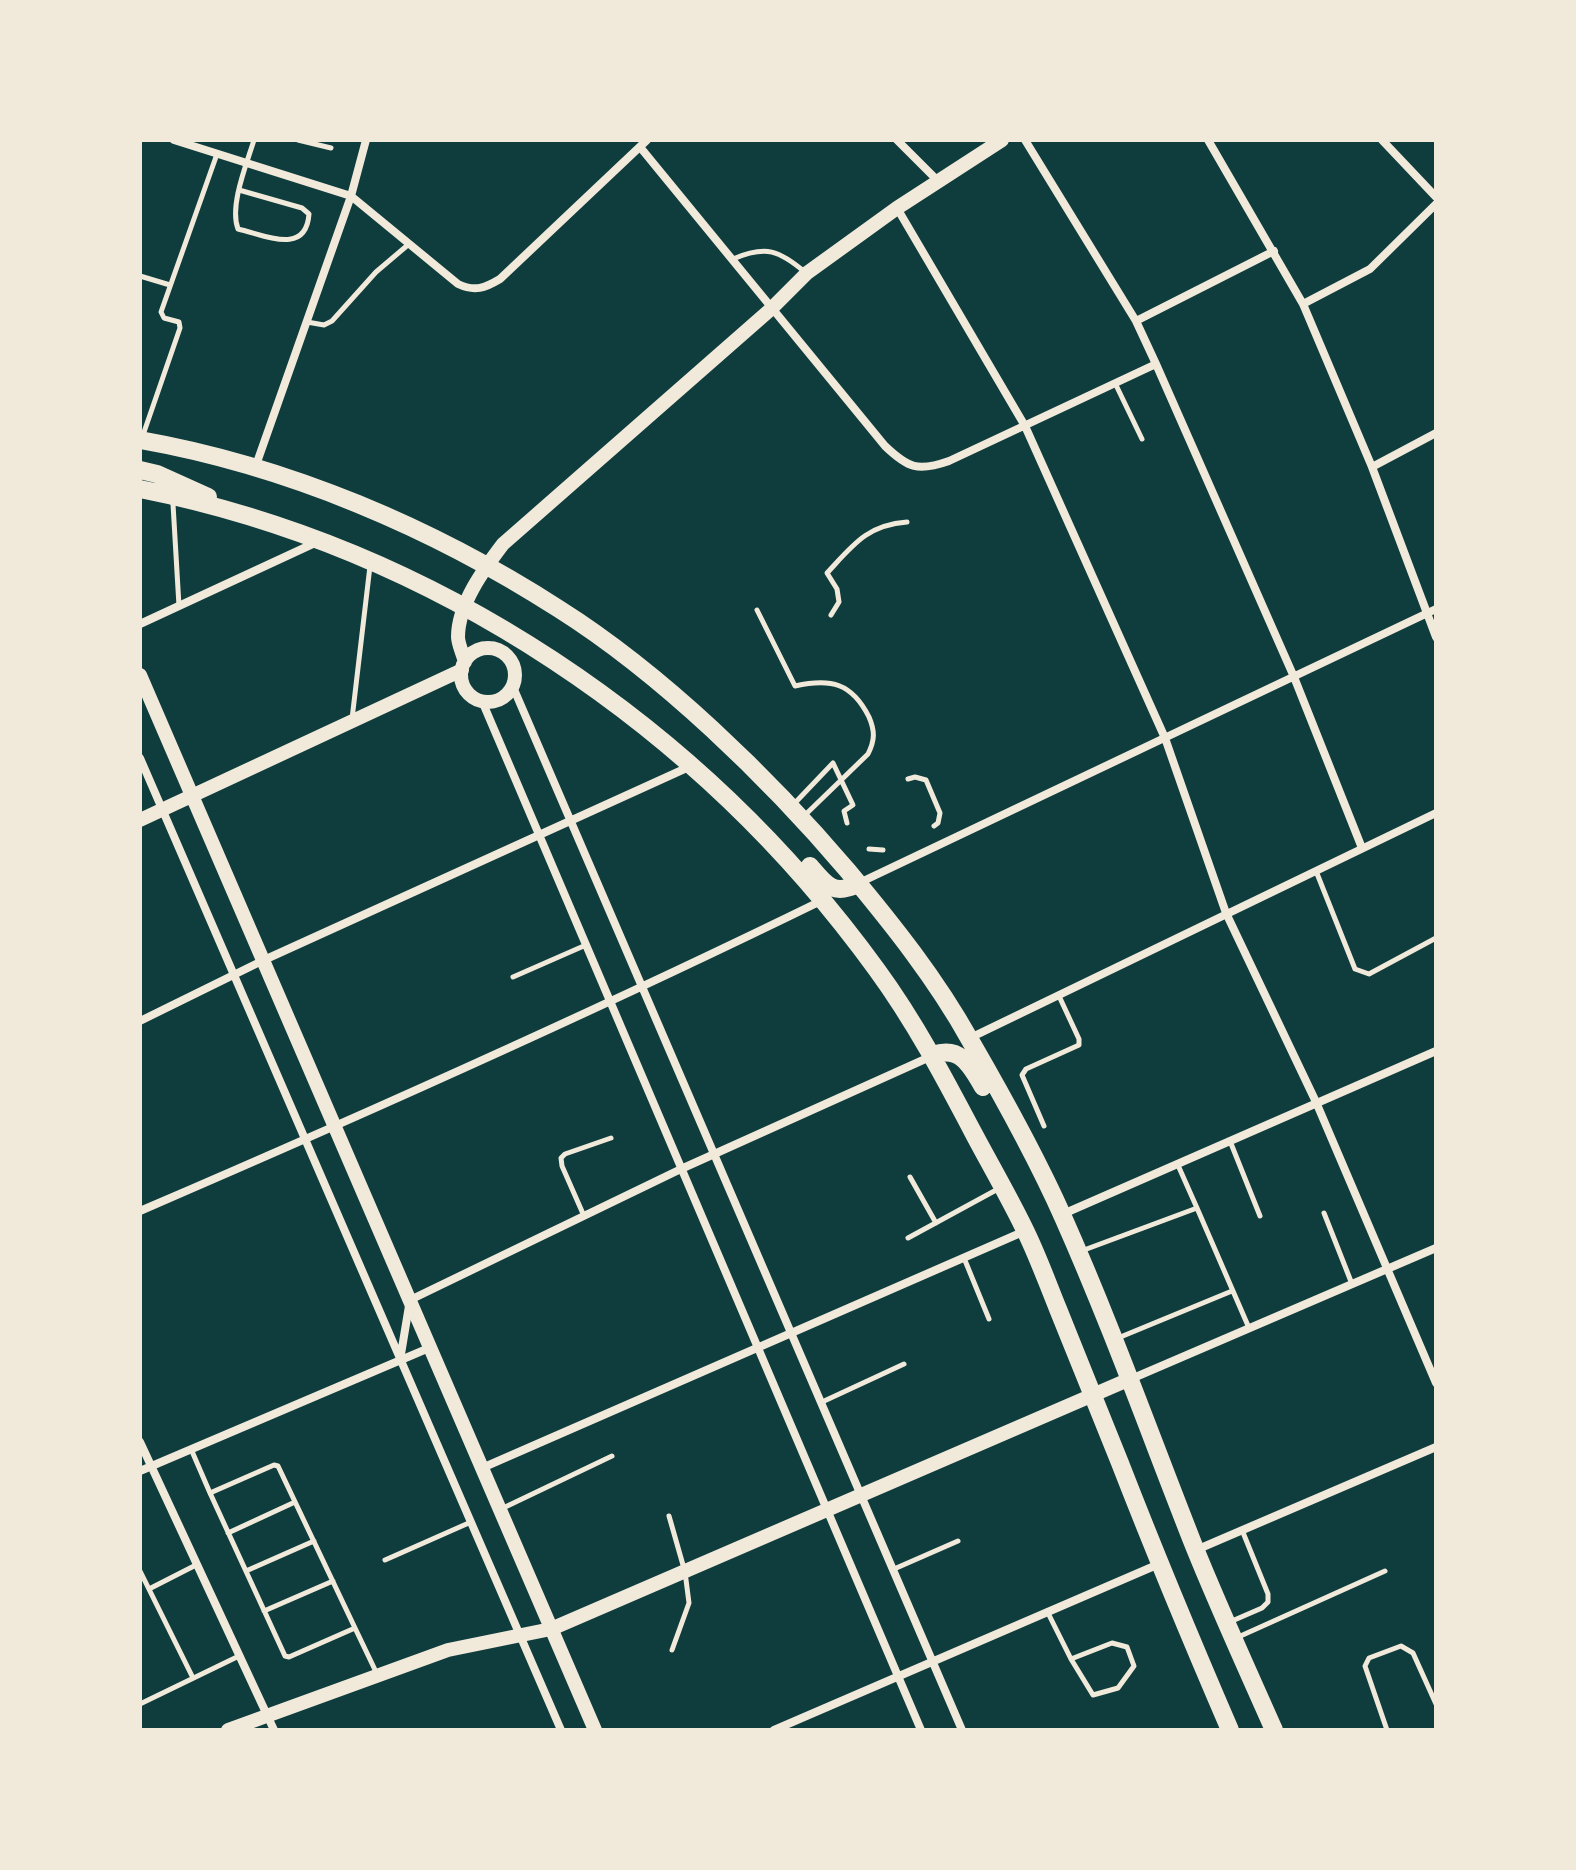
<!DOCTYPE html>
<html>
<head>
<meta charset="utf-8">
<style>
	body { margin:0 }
	#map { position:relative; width:1576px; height:1870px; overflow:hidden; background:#0f3d3e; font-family:Merriweather,serif }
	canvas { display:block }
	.frame { position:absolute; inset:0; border:142px solid #f1e9da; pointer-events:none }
</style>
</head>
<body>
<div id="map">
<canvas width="1576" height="1870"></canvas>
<div class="frame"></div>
</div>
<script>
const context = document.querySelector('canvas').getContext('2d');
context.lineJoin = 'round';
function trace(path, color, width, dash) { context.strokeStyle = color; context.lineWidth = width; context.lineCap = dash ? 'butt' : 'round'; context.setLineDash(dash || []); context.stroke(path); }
trace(new Path2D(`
	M298 140 331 148
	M239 190 302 208 309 214C306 256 265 235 238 229 229 206 247 163 254 140
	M733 259C766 245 779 250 806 273
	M140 276 170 285
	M307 322 324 325 332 321 376 272 409 244
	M1115 383 1142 439
	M143 435 180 328 179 322 164 318 161 312 217 154
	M173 504 179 606
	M757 610 795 686C831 678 852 683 869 717 875 731 875 740 868 754L804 816
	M831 615 839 602 837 589 827 573C853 545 867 525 907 522
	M352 719 370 566
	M908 779 915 777 926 780 940 813 938 823 934 826
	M792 806 833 763 853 805 844 811 847 823
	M869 849 883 850
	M1316 871 1355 969 1369 974 1436 938
	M513 977 586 945
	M1044 1126 1022 1075 1026 1069 1079 1045V1039L1059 996
	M1230 1141 1260 1216
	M1177 1163 1197 1208
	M910 1177 936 1223
	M1324 1213 1352 1284
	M584 1216 562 1166 561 1158 565 1154 611 1138
	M908 1238 998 1189
	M1084 1250 1197 1208 1249 1328
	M964 1258 989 1319
	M1118 1338 1232 1291
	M822 1402 904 1364
	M191 1449 210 1493 274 1465 278 1466 355 1628 289 1657 285 1656 210 1493
	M501 1509 612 1456
	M669 1516 685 1572 689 1603 672 1650
	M228 1533 295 1502
	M385 1560 471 1522
	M894 1569 958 1541
	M140 1571 193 1678
	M246 1571 314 1541
	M149 1589 196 1565
	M264 1611 333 1581
	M1047 1611 1071 1659 1093 1695 1118 1688 1134 1666 1127 1647 1112 1643 1071 1659
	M1232 1621 1262 1608 1268 1602V1594L1242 1530
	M355 1628 377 1674
	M1236 1638 1385 1571
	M140 1704 239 1656
	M1387 1730 1365 1666 1369 1658 1401 1646 1413 1653 1436 1704`), '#f1e9da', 5);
trace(new Path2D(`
	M174 140 351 196 458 284C475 292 485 288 500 279L647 140
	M897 140 938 181
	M1025 140 1136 321 1156 364 1294 677 1362 848
	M1208 140 1303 304 1372 467 1436 637
	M1382 140 1436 197
	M640 147 885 446C908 468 918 472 949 461L1156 364
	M897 208 1025 426 1165 738 1226 913 1316 1102 1436 1383
	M1303 304 1370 269 1436 204
	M1136 321 1274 251
	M1372 467 1436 433
	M255 468 351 196 366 140
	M140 624 317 542
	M513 687 962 1730
	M482 701 921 1730
	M140 758 561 1730
	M859 883 1436 609
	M140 1021 264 960 691 766
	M970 1038 1436 813
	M140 1211C370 1112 598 1010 823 900
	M1063 1214 1436 1051
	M400 1360 410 1300 681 1169 932 1056
	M1131 1379 1436 1248
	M140 1442 274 1730
	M482 1468 1025 1231
	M140 1471 429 1348
	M1196 1550 1436 1447
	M774 1730 1159 1564`), '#f1e9da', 8);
trace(new Path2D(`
	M461 675a27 27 0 1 1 54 0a27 27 0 1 1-54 0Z
	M465 662C463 654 458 644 458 637 458 604 484 569 503 544L771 309 807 273 897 208 1002 140
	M140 675 595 1730
	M140 820 462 670`), '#f1e9da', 14);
trace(new Path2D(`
	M228 1730 448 1650 551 1629 1130 1379`), '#f1e9da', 14);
trace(new Path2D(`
	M140 440C288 466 433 528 559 609 662 674 769 778 848 871 893 925 936 979 970 1040 1003 1097 1036 1156 1063 1217 1111 1325 1151 1437 1194 1546 1219 1608 1247 1669 1274 1730
	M140 470 157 474 208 497
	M140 489C436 548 701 727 877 970 915 1022 945 1079 975 1136 991 1166 1009 1197 1024 1228 1037 1254 1047 1282 1058 1309 1079 1360 1099 1412 1120 1463 1155 1553 1192 1642 1230 1730
	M810 866C826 885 833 896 858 884
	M933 1055C960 1045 971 1066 983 1087`), '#f1e9da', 18);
</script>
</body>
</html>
